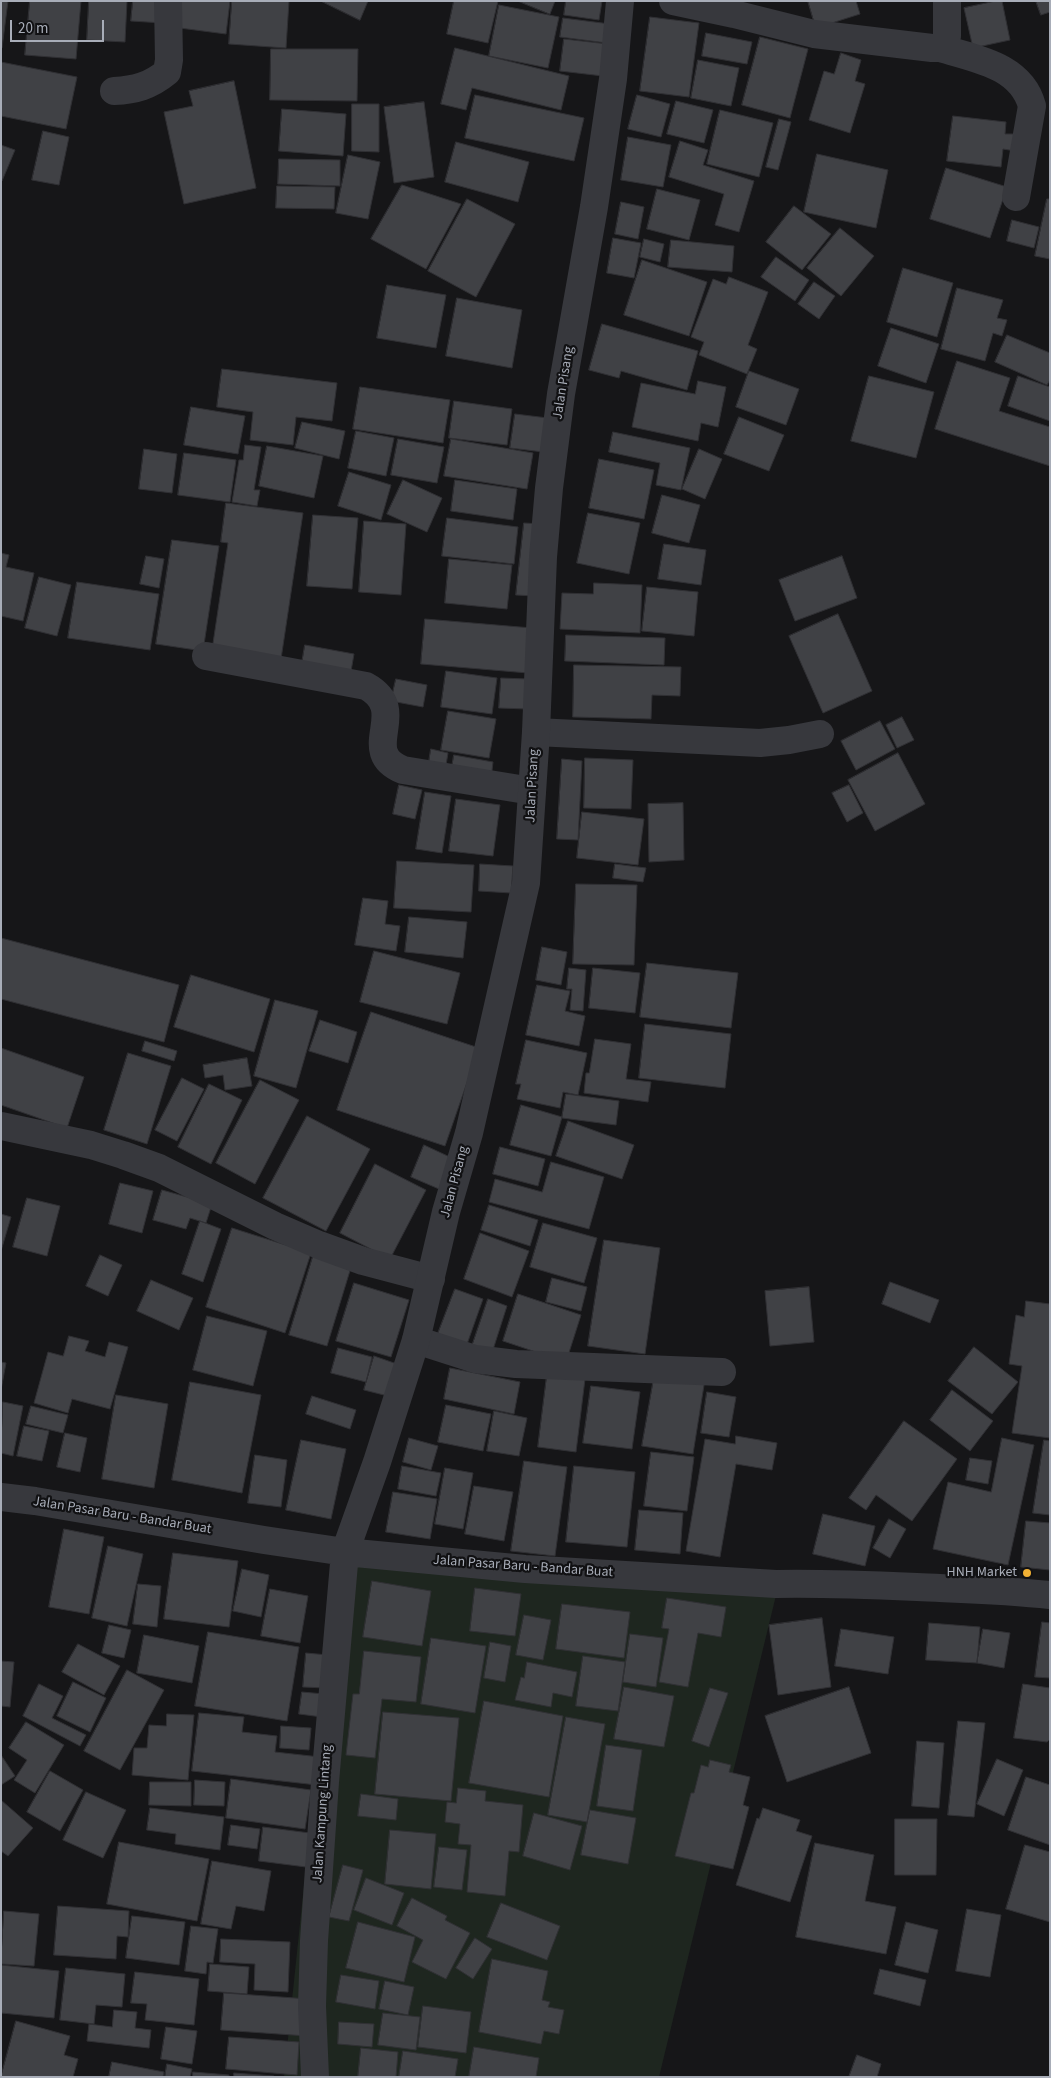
<!DOCTYPE html>
<html>
<head>
<meta charset="utf-8">
<style>
	body { margin:0 }
	#map { position:relative; width:1051px; height:2078px; overflow:hidden; background:#161618; font-family:"Source Sans 3",sans-serif }
	canvas { display:block }
	.frame { position:absolute; inset:0; border:2px solid #a8adb8; pointer-events:none }
	.scale { position:absolute; left:10px; top:20px; width:94px; height:22px; box-sizing:border-box; border:2px solid #a8adb8; border-top:0; padding-left:6px; font-size:15px; line-height:18px; white-space:nowrap; color:#a8adb8; -webkit-text-stroke:4px #111113; paint-order:stroke }
</style>
</head>
<body>
<div id="map">
<canvas width="1051" height="2078"></canvas>
<div class="frame"></div>
<div class="scale">20 m</div>
</div>
<script>
const context = document.querySelector('canvas').getContext('2d');
context.lineJoin = 'round';
function fill(path, color) { context.fillStyle = color; context.fill(path, 'evenodd'); }
function trace(path, color, width, dash) { context.strokeStyle = color; context.lineWidth = width; context.lineCap = dash ? 'butt' : 'round'; context.setLineDash(dash || []); context.stroke(path); }
function label(font, color, halo, rows, align = 'center') {
  context.font = font + ' "Source Sans 3",sans-serif'; context.lineWidth = 4.5; context.setLineDash([]); context.textBaseline = 'middle'; context.strokeStyle = halo; context.fillStyle = color; for (const [text, x, y, turn = 0] of rows) {
    context.save(); context.translate(x, y); context.rotate((+turn || 0) * Math.PI / 180); context.textAlign = isNaN(turn) ? turn : align; if (halo) context.strokeText(text, 0, 0); context.fillText(text, 0, 0); context.restore();
  }
}
fill(new Path2D(`
	M340 1539 779 1583 659 2077H284Z`), '#1e261f');
const building = new Path2D(`
	M1 1H8L2 48 1 47Z
	M30 1H81L76 59 25 55Z
	M89 1H127L125 42 87 40Z
	M133 1H165L163 23 131 21Z
	M175 1H230L226 34 172 27Z
	M232 1H289L286 48 229 44Z
	M321 1H368L360 20Z
	M454 1H498L488 43 447 34Z
	M518 1H555L550 14Z
	M566 1H602L599 20 564 15Z
	M808 1H856L860 14 816 28Z
	M996 1H1002L1010 40 973 48 964 8Z
	M1036 1H1050V12L1041 15Z
	M499 5 559 17 548 68 489 56Z
	M650 17 699 23 689 97 640 91Z
	M563 18 610 24 607 43 560 37Z
	M706 33 752 42 747 64 702 56Z
	M760 37 808 49 790 118 742 105Z
	M564 39 608 44 603 76 560 71Z
	M455 48 569 76 561 110 472 88 466 110 441 104Z
	M271 49H358L357 101 270 100Z
	M841 53 861 60 855 81 865 84 850 133 809 120 824 71 834 74Z
	M698 60 739 68 731 106 691 98Z
	M1 62 77 77 66 129 1 116Z
	M234 81 256 188 184 204 164 112 193 106 189 91Z
	M475 95 584 118 574 161 465 138Z
	M637 95 670 104 661 137 628 129Z
	M676 101 713 110 704 143 667 134Z
	M424 102 434 177 394 183 384 107Z
	M352 104H379V152L352 151Z
	M282 109 346 114 343 156 279 151Z
	M720 110 773 123 759 177 707 164Z
	M953 116 1006 122 1005 134H1017L1015 151 1003 149 1001 167 947 161Z
	M779 119 791 122 778 170 766 167Z
	M43 131 69 137 59 185 32 180Z
	M628 137 671 145 663 187 621 180Z
	M680 141 708 150 703 165 754 181 739 232 715 225 724 194 669 177Z
	M456 142 529 162 518 202 445 182Z
	M1 145 15 150 2 181H1Z
	M817 154 888 170 876 228 804 212Z
	M348 155 380 162 368 219 336 213Z
	M279 159 340 160V186L278 184Z
	M946 168 1007 187 990 238 930 219Z
	M402 185 461 204 426 269 371 239Z
	M277 186 335 187 334 209 276 208Z
	M657 189 700 200 689 240 647 229Z
	M467 199 515 224 476 297 428 271Z
	M1047 199H1050V259L1035 256Z
	M621 202 644 207 638 239 615 234Z
	M794 206 831 234 802 270 766 242Z
	M1012 220 1039 227 1034 248 1007 241Z
	M840 228 874 256 841 296 807 268Z
	M613 238 641 243 634 278 607 273Z
	M644 239 664 244 660 262 640 257Z
	M671 240 734 246 732 272 668 267Z
	M776 257 809 280 795 301 761 277Z
	M642 260 707 282 689 336 624 315Z
	M903 268 953 283 937 337 887 322Z
	M729 277 768 292 748 345 757 349 747 374 699 355 704 342 691 337 713 279 726 284Z
	M814 282 835 296 819 319 798 304Z
	M387 285 446 295 436 348 377 338Z
	M957 288 1003 300 997 318 1007 320 1002 336 993 333 985 361 941 349Z
	M457 298 522 310 512 368 446 356Z
	M602 324 698 351 687 390 621 371 619 378 589 370Z
	M891 328 939 344 926 383 878 366Z
	M1007 335 1050 353V380L1047 385 995 362Z
	M957 361 1010 378 999 411 1050 427V466L935 429Z
	M222 369 337 383 332 421 296 417 293 445 250 440 253 412 217 407Z
	M749 371 799 389 786 425 736 407Z
	M869 376 934 392 916 458 851 441Z
	M1018 376 1050 387V421L1008 406Z
	M698 381 726 387 718 427 701 423 698 441 632 427 641 383 695 394Z
	M360 387 450 400 443 443 353 429Z
	M454 401 512 409 507 445 449 438Z
	M191 407 245 416 238 454 184 445Z
	M515 414 556 419 552 453 510 448Z
	M739 417 784 435 769 471 724 454Z
	M302 422 345 431 339 459 295 448Z
	M356 431 394 438 386 476 348 468Z
	M613 432 690 448 681 490 656 485 660 463 609 452Z
	M398 439 444 447 437 483 391 475Z
	M451 439 533 453 527 489 444 476Z
	M245 445 261 447 254 490H260L257 506 232 502 239 460H243Z
	M267 446 323 456 314 498 259 486Z
	M144 449 177 454 172 493 139 489Z
	M699 449 722 459 705 499 682 489Z
	M184 453 236 460 230 502 178 495Z
	M599 459 654 470 644 519 589 508Z
	M349 472 391 485 381 520 338 506Z
	M403 480 442 498 427 532 387 514Z
	M455 480 517 489 513 520 451 511Z
	M662 495 700 505 689 543 652 533Z
	M226 503 303 513 281 659 212 650 228 543 221 542Z
	M588 513 640 523 629 574 577 563Z
	M313 515 358 518 352 589 307 586Z
	M447 518 518 527 514 564 442 556Z
	M364 521 406 524 401 595 359 592Z
	M524 523 542 524 534 596 516 595Z
	M172 540 219 546 203 651 156 644Z
	M664 544 706 550 701 585 658 579Z
	M1 553 9 555 6 567 34 573 23 621 1 616Z
	M146 556 164 559 159 588 140 584Z
	M842 556 857 598 795 621 779 580Z
	M449 559 512 565 507 609 445 603Z
	M39 577 71 585 57 636 25 628Z
	M77 582 159 594 150 650 68 638Z
	M594 583 642 585 640 633 560 629 562 593 593 594Z
	M647 587 698 592 694 636 642 631Z
	M838 614 872 691 823 713 789 636Z
	M425 619 532 628 528 673 421 664Z
	M566 635 665 638 664 665 565 661Z
	M305 645 354 654 350 677 301 669Z
	M574 665 681 667 680 696 652 695 651 719 573 717Z
	M446 671 497 678 492 714 441 707Z
	M501 678 528 679 527 709 499 708Z
	M396 679 427 685 423 707 391 701Z
	M448 711 496 719 489 758 441 750Z
	M902 717 914 740 897 748 886 725Z
	M880 721 895 749 856 770 841 741Z
	M431 749 448 753 445 771 428 768Z
	M898 753 925 804 875 831 848 780Z
	M454 755 493 762 491 779 451 773Z
	M585 758 633 760 631 809 584 808Z
	M562 759 582 761 578 840 557 839Z
	M399 785 422 790 415 819 393 814Z
	M849 785 863 813 847 822 832 793Z
	M425 792 451 796 442 853 416 849Z
	M456 799 500 805 493 856 449 851Z
	M683 803 684 860 649 862 648 804Z
	M582 812 644 819 638 865 577 858Z
	M397 861 474 865 471 912 394 908Z
	M480 864 513 866 511 893 479 891Z
	M615 864 646 868 643 882 613 878Z
	M576 884 637 885 634 965 573 964Z
	M363 898 388 901 385 924 400 926 396 951 355 945Z
	M409 917 467 922 463 958 405 952Z
	M1 938 179 985 164 1042 1 999Z
	M542 947 567 952 561 985 536 980Z
	M374 951 460 973 447 1024 360 1002Z
	M647 963 738 973 731 1028 640 1017Z
	M569 968 586 970 583 1011 570 1010 572 989H567Z
	M593 968 640 973 635 1013 589 1008Z
	M191 975 270 999 254 1052 174 1027Z
	M537 985 570 991 565 1011 585 1016 579 1046 526 1035Z
	M275 1000 318 1011 296 1088 254 1076Z
	M371 1012 479 1048 445 1146 337 1110Z
	M320 1020 357 1032 348 1063 309 1051Z
	M645 1024 731 1034 725 1088 639 1078Z
	M595 1039 631 1044 626 1079 651 1082 648 1102 584 1093 586 1073H589Z
	M526 1040 587 1053 578 1095 563 1092 560 1108 517 1099 521 1084H516Z
	M145 1041 177 1051 174 1061 142 1051Z
	M1 1048 84 1077 67 1128 1 1105Z
	M128 1053 171 1066 147 1144 104 1130Z
	M247 1058 252 1086 225 1090 223 1075 205 1078 203 1065Z
	M182 1078 204 1089 177 1141 155 1130Z
	M260 1080 299 1100 255 1184 216 1163Z
	M209 1084 242 1100 211 1164 178 1147Z
	M566 1094 619 1101 616 1125 562 1118Z
	M521 1105 562 1117 551 1156 510 1145Z
	M307 1116 370 1149 326 1231 263 1198Z
	M568 1121 634 1145 622 1179 556 1156Z
	M424 1145 452 1158 439 1189 411 1177Z
	M500 1147 545 1159 538 1186 493 1174Z
	M551 1162 604 1177 589 1229 489 1202 495 1179 542 1192Z
	M375 1164 426 1190 390 1259 340 1233Z
	M120 1183 153 1191 142 1233 109 1224Z
	M162 1190 212 1204 206 1223 190 1218 186 1229 153 1220Z
	M27 1198 60 1206 47 1256 13 1247Z
	M489 1205 538 1220 530 1246 481 1230Z
	M1 1214 11 1217 1 1251Z
	M200 1221 221 1229 203 1282 182 1274Z
	M543 1223 597 1238 584 1283 530 1267Z
	M232 1228 311 1253 285 1333 206 1307Z
	M480 1233 529 1251 512 1297 464 1279Z
	M604 1240 660 1248 645 1354 588 1346Z
	M314 1253 352 1264 327 1346 289 1335Z
	M100 1255 122 1265 108 1296 86 1286Z
	M552 1278 587 1287 581 1311 546 1302Z
	M151 1280 193 1298 179 1330 137 1311Z
	M890 1282 939 1300 930 1323 882 1304Z
	M354 1283 409 1300 391 1357 336 1341Z
	M809 1287 814 1342 770 1346 765 1291Z
	M455 1289 483 1299 466 1347 437 1336Z
	M518 1294 581 1315 566 1362 503 1341Z
	M488 1299 507 1306 491 1356 471 1349Z
	M1026 1301 1050 1304V1438L1012 1433 1022 1366 1009 1364 1016 1315 1024 1317Z
	M207 1316 267 1331 253 1386 193 1370Z
	M69 1336 89 1341 85 1351 105 1357 109 1342 128 1347 110 1409 72 1399 68 1413 34 1403 48 1352 63 1356Z
	M974 1347 1018 1382 992 1414 948 1381Z
	M338 1348 372 1357 366 1382 331 1373Z
	M374 1356 397 1364 388 1396 364 1390Z
	M1 1362 6 1363 1 1390Z
	M548 1367 586 1371 576 1452 538 1447Z
	M450 1368 520 1382 514 1414 444 1399Z
	M655 1372 705 1379 693 1454 642 1446Z
	M190 1382 261 1395 242 1493 172 1480Z
	M591 1386 640 1392 632 1449 583 1443Z
	M952 1390 993 1421 970 1451 930 1420Z
	M707 1392 736 1397 729 1437 701 1433Z
	M116 1395 168 1404 154 1488 102 1479Z
	M312 1396 356 1410 350 1429 306 1414Z
	M3 1402 23 1406 13 1456 1 1453Z
	M446 1405 491 1414 483 1451 438 1442Z
	M31 1406 68 1415 63 1433 26 1424Z
	M494 1411 527 1418 519 1456 487 1451Z
	M904 1421 957 1459 912 1521 876 1495 866 1510 849 1498Z
	M24 1426 49 1431 42 1461 17 1456Z
	M65 1433 87 1438 80 1472 57 1467Z
	M736 1436 777 1443 772 1470 736 1464 720 1557 686 1551 705 1439 735 1444Z
	M409 1438 438 1446 431 1470 403 1462Z
	M1002 1438 1034 1445 1008 1565 933 1549 948 1482 991 1492Z
	M301 1440 346 1449 331 1519 286 1510Z
	M1044 1440 1050 1441V1515L1033 1513Z
	M651 1452 694 1457 687 1511 644 1506Z
	M255 1455 287 1460 281 1507 248 1503Z
	M970 1458 992 1461 988 1484 966 1480Z
	M524 1461 567 1467 555 1556 511 1551Z
	M402 1466 441 1473 436 1496 398 1489Z
	M574 1466 635 1472 627 1547 566 1542Z
	M445 1468 473 1473 463 1529 435 1524Z
	M474 1486 513 1492 504 1541 465 1534Z
	M393 1492 437 1499 430 1539 386 1532Z
	M639 1510 683 1513 680 1554 635 1550Z
	M823 1514 875 1526 865 1566 813 1554Z
	M889 1519 906 1529 890 1558 873 1548Z
	M1026 1521 1050 1523V1570L1021 1567Z
	M64 1529 104 1537 89 1614 49 1607Z
	M108 1546 143 1554 127 1626 92 1618Z
	M173 1553 238 1561 229 1627 164 1619Z
	M242 1569 269 1575 261 1617 233 1611Z
	M372 1581 431 1591 422 1646 363 1637Z
	M138 1584 161 1586 157 1627 133 1624Z
	M475 1588 521 1594 515 1636 470 1631Z
	M270 1589 308 1596 300 1643 261 1636Z
	M667 1598 726 1607 721 1637 698 1633 688 1687 659 1682 669 1629 662 1628Z
	M562 1604 630 1612 624 1658 556 1649Z
	M524 1615 551 1620 543 1660 516 1655Z
	M822 1618 831 1687 778 1695 769 1625Z
	M1042 1622 1050 1623V1678L1035 1677Z
	M929 1623 980 1627 977 1663 926 1660Z
	M109 1625 131 1630 124 1658 102 1653Z
	M841 1629 894 1637 888 1674 835 1666Z
	M983 1629 1010 1633 1004 1668 977 1663Z
	M208 1632 299 1647 287 1721 195 1706Z
	M630 1634 663 1638 656 1687 623 1682Z
	M144 1635 199 1646 192 1683 137 1673Z
	M431 1638 486 1646 475 1713 421 1704Z
	M490 1642 511 1646 505 1682 484 1678Z
	M78 1644 120 1666 104 1695 62 1672Z
	M364 1651 421 1657 416 1702 382 1699 375 1758 346 1755 353 1694H359Z
	M306 1653 328 1655 325 1688 303 1687Z
	M583 1656 625 1662 618 1711 576 1706Z
	M1 1661 14 1662 10 1707 1 1706Z
	M527 1662 577 1672 572 1697 553 1693 551 1707 515 1700 521 1677 524 1678Z
	M127 1670 164 1690 120 1770 84 1751Z
	M73 1682 106 1698 90 1732 57 1716Z
	M39 1684 63 1696 52 1718 86 1735 80 1746 23 1716Z
	M1023 1684 1050 1688V1739L1047 1742 1014 1738Z
	M624 1687 674 1696 664 1747 614 1739Z
	M849 1687 871 1753 787 1782 765 1716Z
	M710 1688 728 1693 709 1747 692 1741Z
	M302 1692 324 1694 322 1717 299 1714Z
	M484 1701 563 1716 549 1797 469 1783Z
	M383 1712 459 1718 451 1801 375 1794Z
	M199 1713 244 1717 242 1732 277 1736 275 1752 320 1757 317 1785 192 1771Z
	M167 1714 194 1715 188 1780 132 1775 134 1748H147L149 1725 166 1726Z
	M566 1717 605 1724 587 1822 548 1815Z
	M958 1721 985 1723 974 1817 948 1815Z
	M26 1722 64 1745 35 1793 14 1780 27 1760 9 1748Z
	M281 1726 311 1728 309 1750 280 1748Z
	M917 1741 944 1743 939 1808 912 1806Z
	M606 1745 642 1750 633 1811 597 1806Z
	M1 1755 15 1776 1 1785Z
	M997 1759 1023 1770 1004 1816 977 1804Z
	M710 1760 731 1765 729 1772 750 1777 743 1805 749 1807 733 1869 675 1856 691 1793H694L701 1765 708 1767Z
	M50 1771 83 1790 60 1831 27 1812Z
	M1026 1777 1050 1785V1845L1008 1830Z
	M231 1779 311 1790 305 1829 226 1818Z
	M195 1780 225 1782 224 1806 194 1805Z
	M150 1782H191V1806L149 1805Z
	M458 1788 486 1791 485 1801 523 1805 519 1852 509 1851 505 1896 467 1892 471 1845 458 1844 460 1824 445 1822 447 1802 456 1803Z
	M86 1792 126 1810 103 1858 63 1840Z
	M361 1794 398 1799 396 1820 358 1816Z
	M1 1800 33 1828 8 1856 1 1851Z
	M150 1808 224 1817 220 1850 175 1844 176 1834 147 1830Z
	M763 1808 800 1820 796 1831 812 1836 790 1902 736 1885 757 1818 759 1819Z
	M590 1810 636 1818 628 1864 581 1855Z
	M534 1813 582 1826 570 1870 523 1856Z
	M895 1819H937L936 1875H895Z
	M231 1825 260 1829 257 1849 228 1845Z
	M263 1827 310 1833 306 1867 259 1861Z
	M390 1830 436 1834 431 1889 385 1884Z
	M119 1842 209 1859 197 1921 107 1904Z
	M815 1843 874 1855 865 1901 896 1907 886 1954 796 1937Z
	M1025 1845 1050 1852V1922L1006 1909Z
	M439 1847 467 1850 462 1890 434 1887Z
	M212 1861 271 1871 264 1911 236 1906 231 1929 201 1924Z
	M343 1865 363 1870 349 1921 329 1917Z
	M366 1878 404 1893 392 1925 354 1910Z
	M412 1898 447 1916 445 1920 470 1933 446 1979 412 1962 423 1940 397 1926Z
	M501 1903 560 1926 547 1960 487 1937Z
	M58 1906 129 1911 128 1937 117 1936 116 1959 54 1955Z
	M967 1909 1001 1915 990 1977 956 1971Z
	M4 1911 39 1914 34 1966 1 1964Z
	M132 1916 185 1922 179 1965 126 1958Z
	M358 1922 415 1937 404 1982 346 1968Z
	M906 1922 938 1930 928 1973 895 1965Z
	M191 1926 218 1929 213 1963 207 1962 206 1974 185 1971Z
	M475 1938 492 1949 473 1979 456 1968Z
	M221 1939 290 1942 288 1992 254 1990 255 1964 220 1962Z
	M492 1959 548 1971 542 2000 550 2002 548 2007 564 2010 559 2034 544 2031 541 2044 479 2032Z
	M210 1964 249 1967 247 1994 208 1991Z
	M1 1965 59 1971 54 2018 1 2013Z
	M66 1968 125 1974 122 2007 96 2005 94 2024 60 2020Z
	M880 1969 926 1980 920 2006 874 1994Z
	M135 1972 199 1979 194 2025 145 2020 147 2004 131 2003Z
	M341 1975 379 1981 375 2009 336 2002Z
	M385 1981 414 1987 408 2015 379 2009Z
	M224 1993 309 1999 307 2036 221 2030Z
	M423 2006 471 2012 466 2053 418 2047Z
	M114 2010 137 2012 135 2028 151 2030 149 2048 87 2041 89 2024 112 2027Z
	M383 2013 420 2017 416 2050 378 2045Z
	M16 2021 70 2036 64 2055 78 2059 73 2077H1Z
	M339 2022 374 2024 372 2047 338 2044Z
	M166 2027 197 2031 192 2064 161 2059Z
	M229 2037 299 2042 297 2075 226 2069Z
	M474 2047 539 2058 536 2077H469Z
	M361 2048 398 2052 396 2077H358Z
	M403 2051 458 2059 455 2077H399Z
	M857 2055 881 2064 877 2077H849Z
	M112 2062 164 2072 163 2077H109Z
	M167 2064 192 2069 190 2077H165Z
	M193 2072 229 2075V2077H193Z
	M234 2073 274 2076 273 2077H234Z`);
fill(building, '#404145');
trace(building, '#303034', 1);
trace(new Path2D(`
	M673 1 734 14 814 34 932 48H940L945 45 947 36V1
	M940 48C975 59 1021 65 1032 106L1016 197
	M114 91C135 90 150 86 167 72L169 60 168 1
	M206 656 366 686C412 711 356 751 403 770L532 791
	M536 732 760 743 789 740 820 734
	M1 1126 91 1145 123 1155 159 1168 275 1226 319 1245 363 1261 431 1279
	M416 1340 475 1359 516 1364 722 1372`), '#37383d', 28);
trace(new Path2D(`
	M1 1497 35 1501 264 1540 345 1552 525 1569 776 1584C823 1583 870 1585 917 1587 961 1589 1006 1590 1050 1595
	M315 2077 312 2006 314 1941 325 1782 345 1552 377 1462 416 1340 446 1212 469 1133 526 883 536 732 543 557 549 488 561 394 594 207 613 79 620 1`), '#37383d', 28);
for (const [x, y, r, color] of [
	[1027,1573,5,"#f2b134"]
]) { const dot = new Path2D(); dot.arc(x, y, r, 0, 2 * Math.PI); context.fillStyle = color; context.fill(dot); trace(dot, '#111113', 2); }
label('14px', '#a8adb8', '#111113', [
	["Jalan Pisang",564,383,-81],
	["Jalan Pisang",533,786,-87],
	["Jalan Pisang",455,1182,-75],
	["Jalan Pasar Baru - Bandar Buat",122,1516,9],
	["Jalan Pasar Baru - Bandar Buat",523,1567,4],
	["Jalan Kampung Lintang",323,1814,-86]
]);
label('14px', '#a8adb8', '#111113', [
	["HNH Market",1017,1573]
], 'right');
</script>
</body>
</html>
